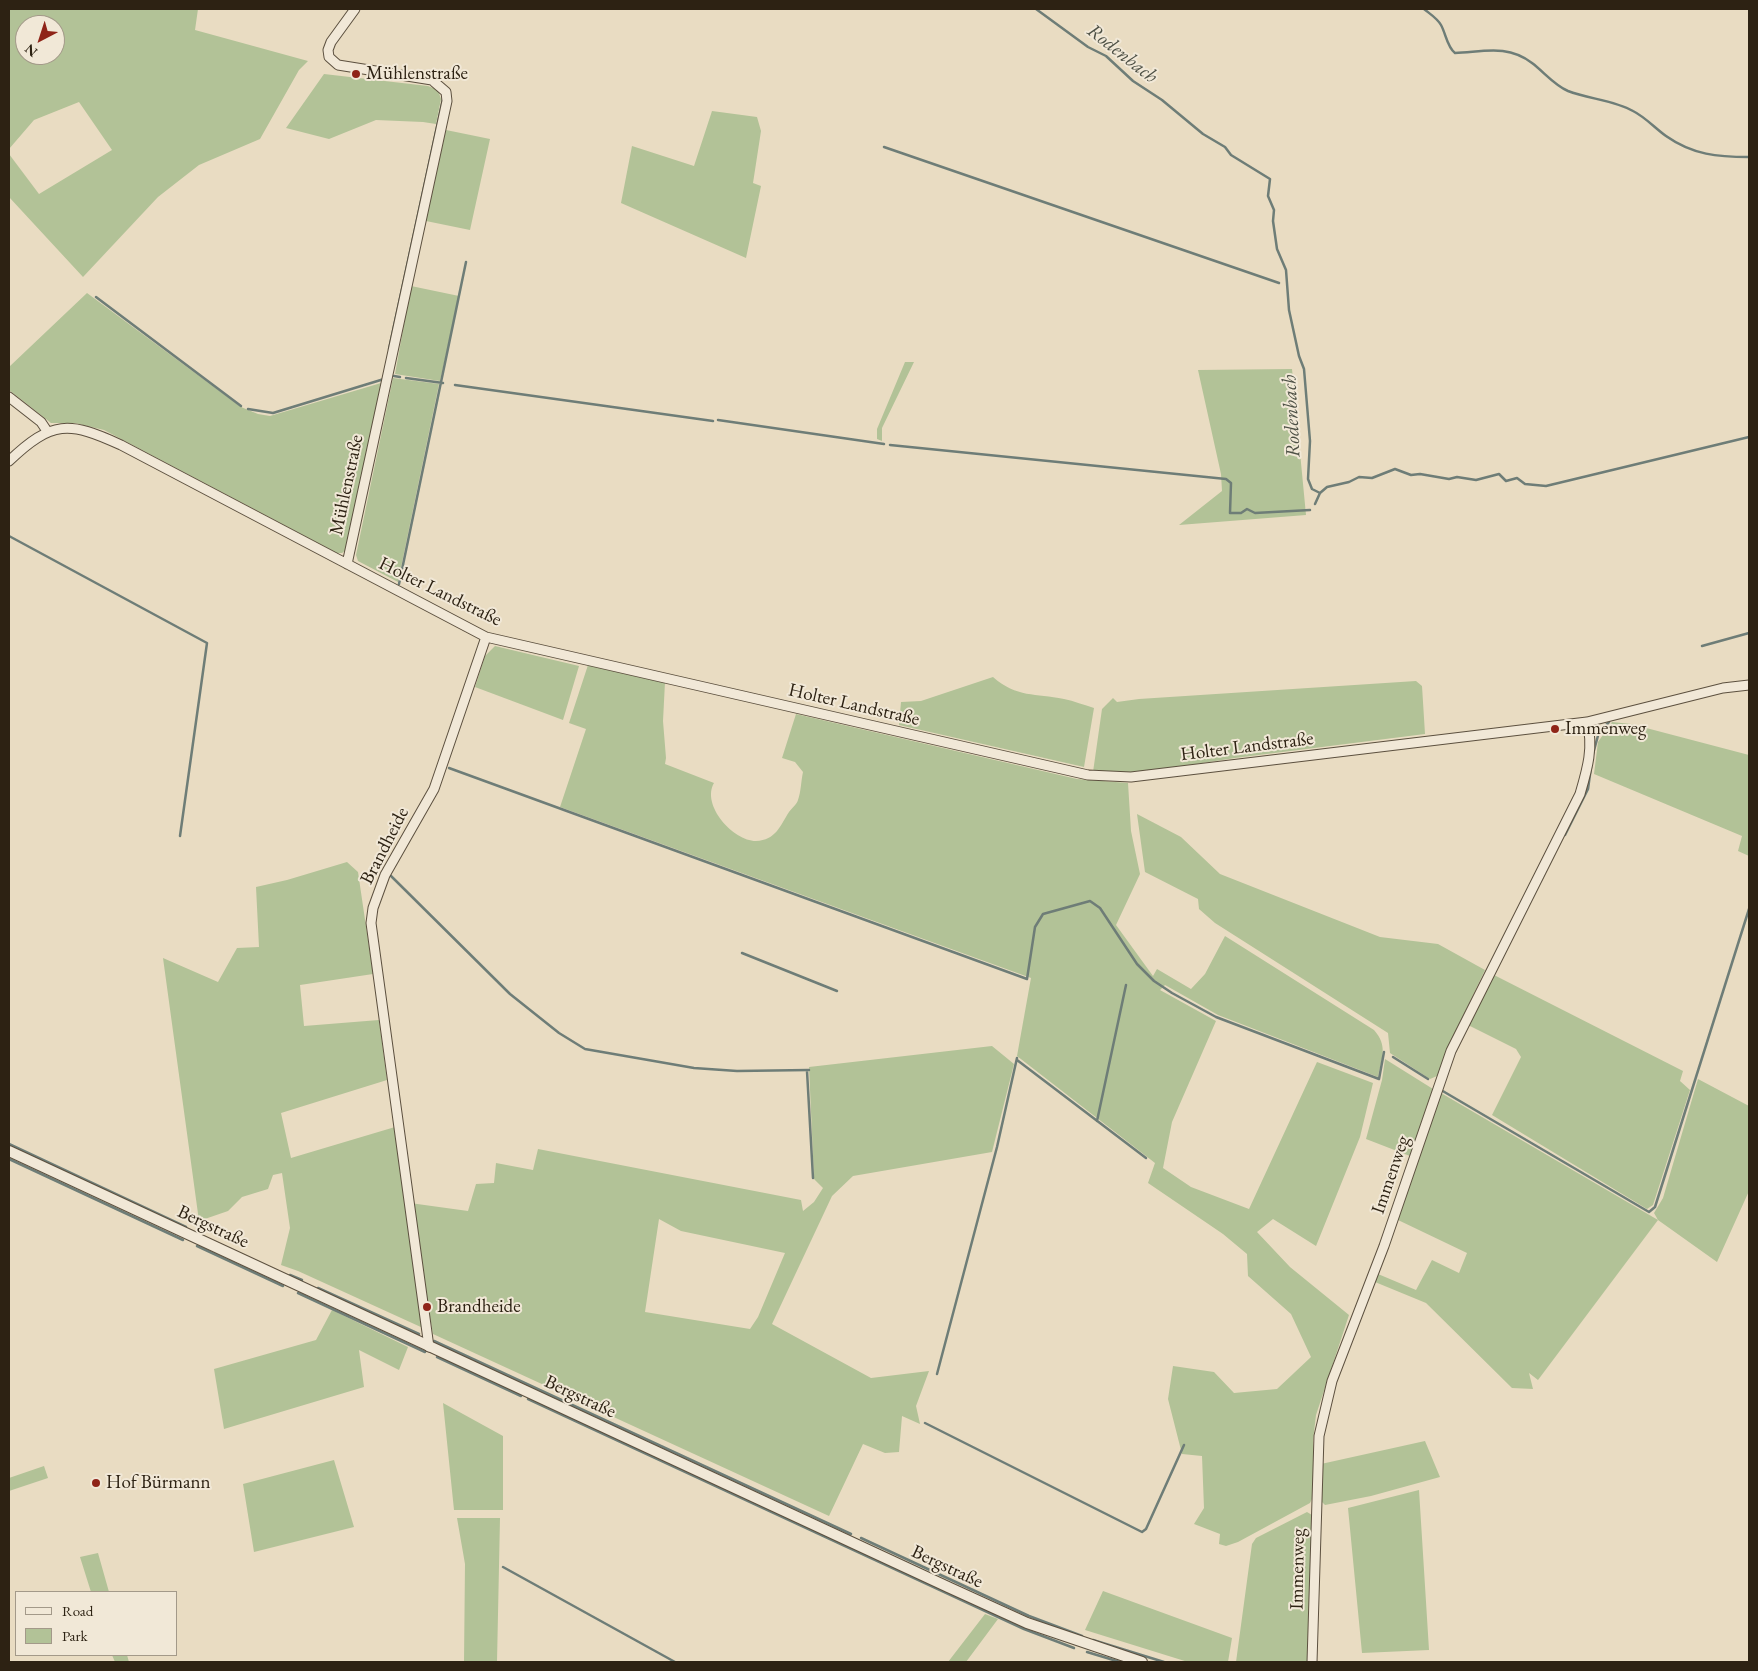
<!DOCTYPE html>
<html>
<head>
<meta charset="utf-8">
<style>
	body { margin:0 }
	#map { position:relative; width:1758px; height:1671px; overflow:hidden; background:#e9dcc2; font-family:"EB Garamond",serif }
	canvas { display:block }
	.frame { position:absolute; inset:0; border:10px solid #2d2213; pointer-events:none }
	.legend { position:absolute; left:15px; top:1591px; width:162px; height:65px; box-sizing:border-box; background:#f1e8d7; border:1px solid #a39989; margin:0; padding:6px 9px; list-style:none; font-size:15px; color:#2d2213 }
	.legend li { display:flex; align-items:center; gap:10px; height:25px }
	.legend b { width:25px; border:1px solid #a39989 }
	.north { position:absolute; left:15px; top:15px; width:50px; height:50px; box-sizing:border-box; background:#f1e8d7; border:1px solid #a39989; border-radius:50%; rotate:220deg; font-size:14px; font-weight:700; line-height:20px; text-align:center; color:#2d2213 }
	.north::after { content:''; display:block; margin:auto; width:18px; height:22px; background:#8f2418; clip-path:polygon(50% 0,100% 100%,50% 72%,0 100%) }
</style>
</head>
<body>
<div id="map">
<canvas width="1758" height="1671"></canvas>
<div class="frame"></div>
<ul class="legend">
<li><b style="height:6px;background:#f1e8d7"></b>Road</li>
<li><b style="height:14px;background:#b2c297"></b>Park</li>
</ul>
<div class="north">N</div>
</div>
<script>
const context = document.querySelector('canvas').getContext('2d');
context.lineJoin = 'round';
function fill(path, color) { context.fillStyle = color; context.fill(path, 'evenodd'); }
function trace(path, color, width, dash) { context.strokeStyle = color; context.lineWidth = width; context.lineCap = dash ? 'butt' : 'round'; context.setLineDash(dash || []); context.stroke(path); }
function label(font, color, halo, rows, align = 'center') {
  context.font = font + ' "EB Garamond",serif'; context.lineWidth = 4; context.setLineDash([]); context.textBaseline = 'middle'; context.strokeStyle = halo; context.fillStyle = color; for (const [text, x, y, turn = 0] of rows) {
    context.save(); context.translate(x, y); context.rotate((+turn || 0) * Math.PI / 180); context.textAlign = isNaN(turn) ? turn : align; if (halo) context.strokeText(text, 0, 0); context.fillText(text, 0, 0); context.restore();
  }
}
fill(new Path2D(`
	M9 9H198L195 30 308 61 299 70 260 139 199 165 158 197 83 277 9 197V154L39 194 112 150 79 102 34 120 9 149ZM25 25H55V55H25Z
	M324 74 428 86 438 90 441 99 436 124 423 122 376 120 329 139 286 128Z
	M712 111 757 117 761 131 753 183 761 186 746 258 621 203 632 146 694 166Z
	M446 130 490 139 470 230 426 221Z
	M411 286 459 296 440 381 395 374Z
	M87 293 241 407 258 414 270 416 381 383 346 550 342 553H337L104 430 75 423H51L9 390V367Z
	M905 362H914L882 428V441L877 439V429Z
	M1292 369 1306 515 1179 525 1222 491 1221 474 1198 370Z
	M393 378 439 384 398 582 358 561 356 555Z
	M495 646 579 666 563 720 475 687 485 656Z
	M588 665 665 682 663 721 666 758 665 764 714 783C701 805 733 841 756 841 776 840 780 826 789 812 792 808 797 804 798 800 801 792 801 781 803 772L795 762 782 758 796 714 1077 779 1128 783 1131 831 1140 874 1116 925 1153 976 1157 969 1191 989 1205 974 1225 936 1374 1030C1388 1046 1382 1057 1378 1077L1218 1015 1165 985 1160 990 1216 1021 1172 1122 1163 1168 1191 1187 1249 1209 1317 1062 1373 1083 1360 1137 1316 1246 1273 1219 1257 1232 1290 1267 1349 1315 1316 1415 1313 1441 1314 1495 1310 1503 1238 1542 1226 1546 1219 1544 1220 1534 1194 1524 1204 1508 1202 1456 1182 1454 1168 1399 1173 1366 1214 1372 1234 1393 1277 1389 1311 1357 1291 1314 1248 1276 1247 1254 1223 1234 1148 1183 1155 1163 1017 1056 1031 978 560 807 586 729 569 723Z
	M993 677C1017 698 1035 693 1064 699 1074 701 1084 705 1094 708L1084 767 899 725 901 702 921 701Z
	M1416 681 1422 686 1425 734 1235 758 1131 774 1093 772 1102 709 1113 698 1117 702 1139 699Z
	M1612 722 1631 724 1749 755V856L1738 851 1742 836 1594 774 1598 742Z
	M1137 814 1181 837 1220 874 1380 937 1438 944 1485 970 1447 1049 1437 1076 1430 1079 1390 1053 1388 1033 1215 923 1199 909 1198 899 1145 872Z
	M347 862 358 872 373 974 300 985 304 1026 379 1020 387 1080 281 1113 291 1158 395 1127 423 1328 298 1271 281 1265 290 1228 282 1173 273 1175 268 1189 242 1197 228 1211 199 1221 163 958 218 982 237 948 259 947 256 887 287 880Z
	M1494 975 1683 1071 1680 1081 1690 1090 1653 1205 1647 1209 1492 1115 1521 1057 1516 1049 1468 1025Z
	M992 1046 1014 1064 992 1152 853 1176 832 1196 772 1324 871 1378 929 1371 916 1406 920 1424 902 1416 899 1452 885 1453 863 1444 829 1516 433 1334 410 1203 468 1211 476 1184 494 1183 496 1163 533 1170 538 1149 801 1200 803 1211 814 1202 823 1188 814 1179 809 1067ZM659 1219 681 1231 785 1253 758 1317 750 1329 645 1312Z
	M1385 1059 1433 1089 1410 1156 1366 1139 1382 1080Z
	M1698 1079 1749 1106V1191L1717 1262 1658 1220 1538 1380 1529 1373 1533 1389 1512 1388 1426 1303 1375 1282 1378 1274 1416 1290 1432 1260 1459 1273 1467 1253 1398 1220 1441 1093 1658 1220 1654 1213 1663 1198Z
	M332 1310 408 1347 399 1370 359 1350 364 1387 224 1429 214 1369 316 1340Z
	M443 1403 503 1436V1510H454Z
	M1425 1441 1440 1477 1371 1496 1325 1505 1321 1501V1464Z
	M334 1460 354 1527 254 1552 243 1484Z
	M44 1466 48 1478 9 1491V1478Z
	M1419 1490 1429 1650 1362 1653 1348 1508Z
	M1307 1512 1312 1515 1307 1662H1236L1252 1544 1256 1538Z
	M457 1518H500L497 1662H464L465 1564Z
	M98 1553 109 1592H91L80 1557Z
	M1103 1591 1232 1638 1228 1662H1188L1085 1630Z
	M985 1614 998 1619 966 1662H948Z
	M112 1655H127L129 1662H115Z`), '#b2c297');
trace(new Path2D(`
	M1036 9 1088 47 1106 56 1133 81 1162 100 1203 134 1225 147 1231 155 1270 179 1268 196 1274 210 1273 221 1277 249 1286 270 1289 310 1299 356 1304 369 1310 441 1308 479 1312 489 1320 493
	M1424 9C1430 14 1437 18 1441 25 1446 34 1447 47 1455 53 1483 52 1507 44 1532 63 1544 72 1554 85 1568 91 1588 99 1614 100 1633 111 1645 117 1655 128 1666 136 1693 155 1718 157 1749 157
	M884 147 1279 283
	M96 297 241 406
	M389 349 443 99
	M394 376 400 377
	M406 378 443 383
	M455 385 713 421
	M248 409 273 413 384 379
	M718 420 884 444
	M890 445 1226 479 1231 483 1230 513H1241L1247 509 1255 513 1310 510
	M1320 493 1327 487 1349 482 1359 477 1372 478 1395 469 1411 475 1420 474 1449 479 1457 477 1476 480 1499 474 1506 481 1517 478 1525 484 1546 486 1749 437
	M1315 504 1320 493
	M9 536 207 643 180 836
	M399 584 466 262
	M1702 646 1749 633
	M1593 754 1599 732 1609 722
	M449 768 1027 979 1035 927 1043 914 1090 901 1100 908 1137 964 1154 981 1172 993 1216 1017 1379 1079 1384 1052
	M1565 835 1588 789 1591 767
	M390 875 510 994 559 1033 585 1049 694 1068 737 1071 809 1070
	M742 953 837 991
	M1393 1057 1428 1079
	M1017 1060 1146 1158
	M807 1071 813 1178
	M1441 1090 1649 1212 1655 1207 1749 909
	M1097 1121 1126 985
	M9 1144 186 1227
	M9 1159 183 1240
	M197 1246 283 1286
	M290 1275 302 1280
	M318 1288 419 1334
	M298 1293 425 1352
	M434 1341 851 1534
	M437 1357 521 1396
	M937 1374 997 1147 1017 1058
	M528 1399 1024 1629 1074 1648
	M925 1423 1142 1532 1146 1529 1184 1445
	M861 1538 1029 1616 1082 1636
	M503 1567 675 1662
	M1093 1640 1164 1662
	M1087 1652 1120 1662`), '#6e7d77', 2.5);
const minor = new Path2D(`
	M9 397 41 422 47 431
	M9 461C52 420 69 421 121 445L486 637 1088 775 1131 777 1587 722 1723 688 1749 685
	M347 564 447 101 446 92 432 80 338 65 329 57 328 50 331 42 355 9
	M429 1347 371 923 373 908 385 875 434 789 486 637
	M1312 1662 1319 1436 1332 1381 1384 1246 1451 1051 1580 794C1587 770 1594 747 1587 722`);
const tertiary = new Path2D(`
	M9 1151 948 1587 1027 1623 1142 1662`);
trace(minor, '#5c503f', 11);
trace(tertiary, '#5c503f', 12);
trace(minor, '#f1e8d7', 9);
trace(tertiary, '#f1e8d7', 10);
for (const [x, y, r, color] of [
	[356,74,5,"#8f2418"],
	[1555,729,5,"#8f2418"],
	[427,1307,5,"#8f2418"],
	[96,1483,5,"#8f2418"]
]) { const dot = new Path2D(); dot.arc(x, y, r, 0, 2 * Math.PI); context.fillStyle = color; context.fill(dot); trace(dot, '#f1e8d7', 2); }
label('19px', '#2d2213', '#f1e8d7', [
	["Mühlenstraße",366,74],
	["Immenweg",1565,729],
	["Brandheide",437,1307],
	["Hof Bürmann",106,1483]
], 'left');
label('19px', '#2d2213', '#f1e8d7', [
	["Mühlenstraße",347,485,-78],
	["Holter Landstraße",440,592,26],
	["Holter Landstraße",854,705,13],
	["Holter Landstraße",1247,747,-7],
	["Brandheide",385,846,-63],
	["Immenweg",1391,1175,-71],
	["Bergstraße",213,1227,25],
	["Bergstraße",580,1397,25],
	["Bergstraße",947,1567,25],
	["Immenweg",1298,1569,-89]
]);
label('italic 20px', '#4d5045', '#f1e8d7', [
	["Rodenbach",1122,54,38],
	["Rodenbach",1292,416,-93]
]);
</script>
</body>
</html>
